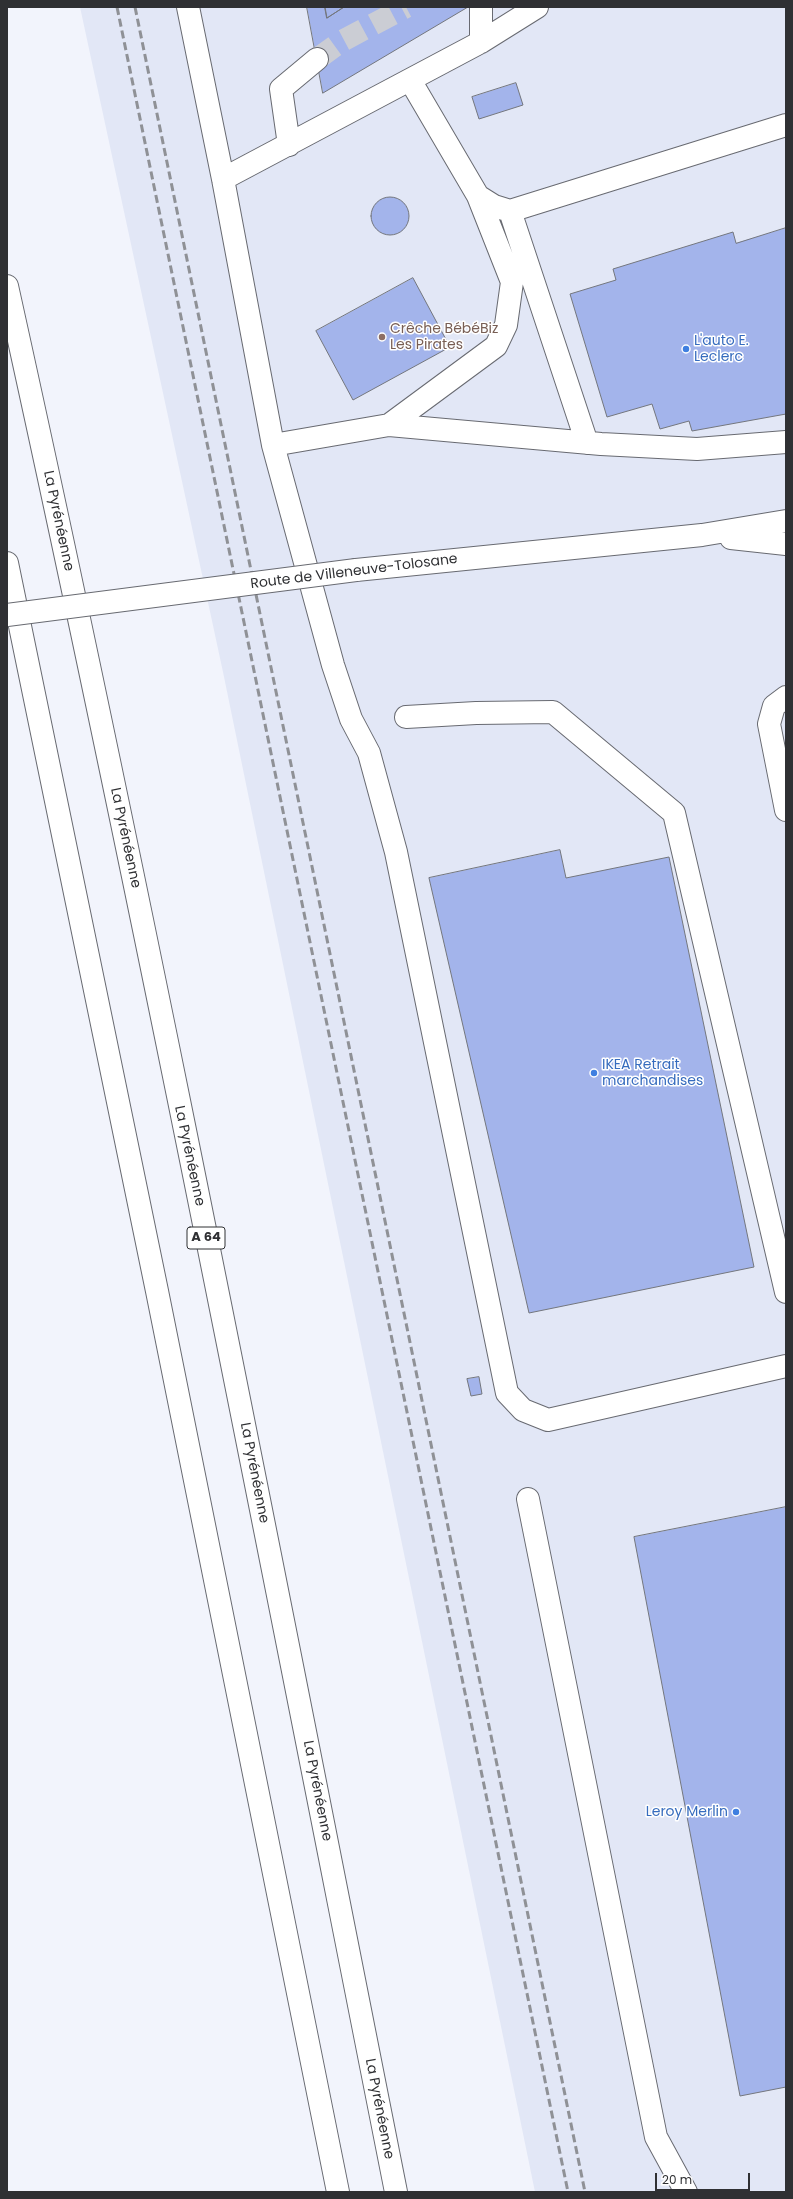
<!DOCTYPE html>
<html>
<head>
<meta charset="utf-8">
<style>
	body { margin:0 }
	#map { position:relative; width:793px; height:2199px; overflow:hidden; background:#f2f4fc; font-family:Poppins,sans-serif }
	canvas { display:block }
	.frame { position:absolute; inset:0; border:8px solid #2f3033; pointer-events:none }
	.scale { position:absolute; left:655px; top:2173px; width:95px; height:18px; box-sizing:border-box; border:2px solid #2f3033; border-top:0; padding-left:5px; font-size:12px; line-height:14px; white-space:nowrap; color:#2f3033; -webkit-text-stroke:3px #fff; paint-order:stroke }
</style>
</head>
<body>
<div id="map">
<canvas width="793" height="2199"></canvas>
<div class="frame"></div>
<div class="scale">20 m</div>
</div>
<script>
const context = document.querySelector('canvas').getContext('2d');
context.lineJoin = 'round';
function fill(path, color) { context.fillStyle = color; context.fill(path, 'evenodd'); }
function trace(path, color, width, dash) { context.strokeStyle = color; context.lineWidth = width; context.lineCap = dash ? 'butt' : 'round'; context.setLineDash(dash || []); context.stroke(path); }
function label(font, color, halo, rows, align = 'center') {
  context.font = font + ' Poppins,sans-serif'; context.lineWidth = 3; context.setLineDash([]); context.textBaseline = 'middle'; context.strokeStyle = halo; context.fillStyle = color; for (const [text, x, y, turn = 0] of rows) {
    context.save(); context.translate(x, y); context.rotate((+turn || 0) * Math.PI / 180); context.textAlign = isNaN(turn) ? turn : align; if (halo) context.strokeText(text, 0, 0); context.fillText(text, 0, 0); context.restore();
  }
}
fill(new Path2D(`
	M80 7H786V2192H535L223 672Z`), '#e2e7f6');
const building = new Path2D(`
	M307 7H325L327 18 344 7H468L323 93Z
	M325 7H344L327 18Z
	M516 83 523 105 479 119 472 97Z
	M371 216a19 19 0 1 1 38 0a19 19 0 1 1-38 0Z
	M786 228V414L692 431 689 421 660 429 652 404 607 417 570 294 616 280 613 269 733 232 736 243Z
	M413 278 450 347 353 400 316 331Z
	M560 850 566 878 669 857 754 1267 529 1313 429 878Z
	M479 1377 482 1394 471 1396 467 1379Z
	M786 1507V2087L740 2096 634 1537Z`);
fill(building, '#a3b4eb');
trace(building, '#74777e', 1);
trace(new Path2D(`
	M317 59 342 41 406 7`), '#cbcdd4', 22, [22, 11]);
const minor = new Path2D(`
	M188 7 223 179 273 445 333 665 351 719 369 753 396 852 507 1393 523 1410 548 1420 786 1366
	M481 7V42
	M410 80 478 196 494 206 510 211 786 125
	M289 145 281 89 317 59
	M223 179 481 42 537 7
	M510 211 587 443
	M389 425 496 346 506 325 512 282 478 196
	M273 445 389 425 601 444 697 449 786 442
	M731 538 786 544
	M356 570 702 535 786 521
	M786 697 774 706 769 724 786 810
	M406 717 476 713 553 712 674 813 786 1292
	M528 1499 656 2137 686 2192`);
const highway = new Path2D(`
	M7 286C147 919 270 1556 396 2192
	M7 563 157 1291 338 2192`);
trace(minor, '#686a71', 24);
trace(highway, '#686a71', 24);
trace(minor, '#fff', 22);
trace(highway, '#fff', 22);
trace(new Path2D(`
	M117 7 568 2192
	M135 7 585 2192`), '#8f9196', 3, [8, 4]);
const minorBridge = new Path2D(`
	M7 615 356 570`);
trace(minorBridge, '#686a71', 24, []);
trace(minorBridge, '#fff', 22);
for (const [x, y, r, color] of [
	[382,337,4,"#8d6e63"],
	[686,349,4,"#3f7fe0"],
	[594,1073,4,"#3f7fe0"],
	[736,1812,4,"#3f7fe0"]
]) { const dot = new Path2D(); dot.arc(x, y, r, 0, 2 * Math.PI); context.fillStyle = color; context.fill(dot); trace(dot, '#fff', 1.5); }
for (const [x, y, w] of [
	[206,1238,38]
]) { const box = new Path2D(); box.roundRect(x - w / 2, y - 11, w, 22, 3); context.fillStyle = '#fff'; context.fill(box); trace(box, '#2f3033', 1); }
label('bold 13px', '#2f3033', null, [
	["A 64",206,1238]
]);
label('14px', '#785e54', '#fff', [
	["Crêche BébéBiz",390,329],
	["Les Pirates",390,345]
], 'left');
label('14px', '#366cbe', '#fff', [
	["L'auto E.",694,341],
	["Leclerc",694,357],
	["IKEA Retrait",602,1065],
	["marchandises",602,1081],
	["Leroy Merlin",728,1812,"right"]
], 'left');
label('14px', '#2f3033', '#fff', [
	["La Pyrénéenne",58,521,78],
	["Route de Villeneuve-Tolosane",354,572,-7],
	["La Pyrénéenne",125,838,78],
	["La Pyrénéenne",189,1156,78],
	["La Pyrénéenne",254,1473,79],
	["La Pyrénéenne",317,1791,79],
	["La Pyrénéenne",379,2109,79]
]);
</script>
</body>
</html>
